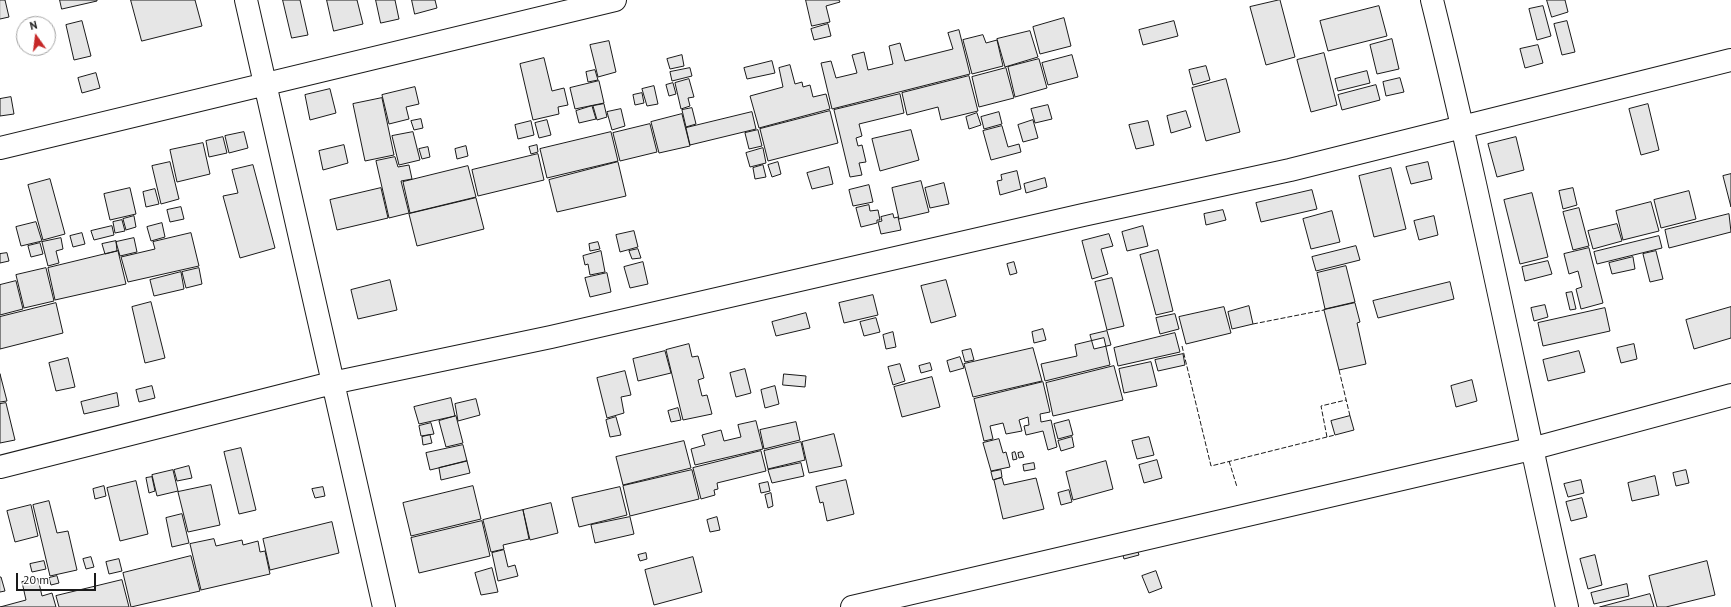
<!DOCTYPE html>
<html>
<head>
<meta charset="utf-8">
<style>
	body { margin:0 }
	#map { position:relative; width:1731px; height:607px; overflow:hidden; background:#fff; font-family:"PT Sans",sans-serif }
	canvas { display:block }
	.north { position:absolute; left:16px; top:16px; width:40px; height:40px; box-sizing:border-box; background:#fff; border:1px solid #a3a3a3; border-radius:50%; rotate:346deg; font-size:11px; font-weight:700; line-height:16px; text-align:center; color:#1a1a1a }
	.north::after { content:''; display:block; margin:auto; width:14px; height:18px; background:#c62828; clip-path:polygon(50% 0,100% 100%,50% 72%,0 100%) }
	.scale { position:absolute; left:16px; top:573px; width:80px; height:18px; box-sizing:border-box; border:2px solid #1a1a1a; border-top:0; padding-left:5px; font-size:12px; line-height:14px; white-space:nowrap; color:#1a1a1a; -webkit-text-stroke:3px #fff; paint-order:stroke }
</style>
</head>
<body>
<div id="map">
<canvas width="1731" height="607"></canvas>
<div class="north">N</div>
<div class="scale">20 m</div>
</div>
<script>
const context = document.querySelector('canvas').getContext('2d');
context.lineJoin = 'round';
function fill(path, color) { context.fillStyle = color; context.fill(path, 'evenodd'); }
function trace(path, color, width, dash) { context.strokeStyle = color; context.lineWidth = width; context.lineCap = dash ? 'butt' : 'round'; context.setLineDash(dash || []); context.stroke(path); }
const building = new Path2D(`
	M0 0H5L9 17 0 19Z
	M60 0H97V1L62 9Z
	M131 0H195L202 26 142 41Z
	M283 0H300L308 35 292 38Z
	M327 0H357L363 24 334 31Z
	M376 0H395L399 19 381 23Z
	M412 0H435L437 8 415 14Z
	M806 0H839L840 2 826 6 830 22 812 26Z
	M1280 0 1295 57 1266 65 1250 7Z
	M1547 0H1565L1568 12 1552 17Z
	M1379 6 1387 36 1328 51 1320 21Z
	M1543 6 1551 36 1537 40 1529 9Z
	M1064 18 1071 46 1040 54 1033 27Z
	M82 21 91 56 74 60 66 25Z
	M1174 21 1178 36 1143 45 1139 30Z
	M1567 21 1575 52 1562 55 1554 24Z
	M828 24 831 36 814 40 811 29Z
	M959 30 970 74 832 109 821 63 831 61 836 78 857 73 852 55 864 52 868 70 893 64 889 46 900 43 905 61 953 49 948 33Z
	M1030 31 1038 57 1005 67 997 39Z
	M983 35 986 43 997 40 1003 66 972 74 963 40Z
	M1392 39 1399 69 1377 74 1370 45Z
	M609 41 616 72 598 77 590 45Z
	M1538 45 1543 63 1525 68 1520 49Z
	M1324 53 1337 105 1311 112 1297 60Z
	M682 55 684 66 670 69 667 59Z
	M1072 55 1078 77 1048 85 1042 63Z
	M544 58 552 91 564 88 568 105 558 107 559 114 533 120 520 64Z
	M1039 59 1047 88 1015 97 1008 67Z
	M772 61 775 73 747 79 744 68Z
	M790 65 795 84 802 82 803 87 810 85 813 97 826 94 830 109 759 128 750 96 783 87 779 68Z
	M1206 66 1210 80 1193 85 1189 70Z
	M690 68 692 76 672 81 670 72Z
	M1006 68 1014 98 979 107 972 77Z
	M595 70 598 80 588 82 586 72Z
	M1367 71 1370 83 1338 91 1335 79Z
	M96 73 100 88 82 93 78 78Z
	M969 76 978 111 941 120 938 107 907 115 902 93Z
	M1400 78 1404 92 1386 96 1383 82Z
	M689 79 694 97 688 98 690 106 681 109 675 83Z
	M1226 79 1240 132 1206 141 1192 88Z
	M599 81 604 103 575 109 570 88Z
	M673 83 676 94 669 96 666 85Z
	M1376 85 1380 100 1342 110 1338 95Z
	M654 86 658 104 647 106 642 89Z
	M415 87 419 104 406 107 409 119 389 124 382 95Z
	M330 89 336 113 310 120 305 95Z
	M642 93 644 103 635 105 633 95Z
	M900 94 904 113 859 124 862 136 856 138 858 146 862 145 866 162 859 163 862 175 850 177 834 110Z
	M11 97 14 114 0 116V99Z
	M382 98 394 155 365 161 353 104Z
	M604 104 607 117 597 120 593 106Z
	M1648 104 1659 150 1641 155 1629 109Z
	M1048 105 1052 119 1035 123 1031 109Z
	M592 106 596 119 579 123 576 111Z
	M692 108 696 124 686 127 682 110Z
	M621 109 625 126 612 130 607 112Z
	M830 111 838 143 768 161 760 129Z
	M1186 111 1191 127 1171 133 1167 116Z
	M752 112 756 129 690 145 686 128Z
	M999 112 1002 124 984 129 981 117Z
	M977 113 981 125 969 129 966 117Z
	M682 114 690 146 659 153 651 122Z
	M421 119 423 128 414 130 411 121Z
	M547 120 551 135 539 138 535 123Z
	M1033 120 1038 138 1023 142 1018 125Z
	M531 121 534 135 518 139 515 125Z
	M1148 121 1154 145 1136 149 1129 125Z
	M650 124 657 152 620 161 613 133Z
	M1002 126 1008 147 1019 144 1021 152 991 160 983 131Z
	M758 130 762 146 749 149 745 133Z
	M911 130 919 160 880 171 872 139Z
	M244 132 248 148 229 153 225 136Z
	M413 132 420 160 399 165 392 136Z
	M611 132 618 161 547 178 540 149Z
	M223 137 227 153 209 157 206 141Z
	M1516 137 1524 170 1497 177 1488 144Z
	M203 143 210 174 177 182 170 150Z
	M344 145 348 163 323 170 319 151Z
	M537 145 538 152 531 154 529 147Z
	M466 146 468 156 457 159 455 149Z
	M428 147 430 157 422 159 419 149Z
	M763 148 766 163 750 167 746 153Z
	M538 154 544 180 478 196 472 170Z
	M395 157 398 167 409 165 412 179 401 181 409 213 389 218 376 161Z
	M170 162 179 199 161 204 152 166Z
	M618 162 626 196 557 212 549 180Z
	M778 162 781 174 772 177 768 165Z
	M1428 162 1432 179 1411 184 1406 167Z
	M253 165 275 248 240 258 223 196 238 193 232 170Z
	M763 165 766 177 755 179 753 168Z
	M468 166 476 197 410 213 403 182Z
	M829 167 833 184 812 189 807 173Z
	M1391 168 1406 229 1374 237 1359 176Z
	M1017 171 1021 189 1000 195 997 181 1002 180 1001 175Z
	M1731 174V207L1723 176Z
	M1045 178 1047 187 1026 193 1024 184Z
	M50 179 65 234 43 240 28 185Z
	M921 181 929 212 899 219 892 188Z
	M944 183 949 204 930 208 925 188Z
	M869 185 873 202 853 206 849 190Z
	M130 188 136 214 110 220 104 194Z
	M381 188 388 218 337 230 330 200Z
	M1573 188 1577 205 1563 209 1559 191Z
	M155 189 159 204 146 207 143 192Z
	M1312 190 1317 209 1261 222 1256 203Z
	M1689 191 1696 219 1661 228 1654 200Z
	M1532 193 1548 257 1520 264 1504 200Z
	M476 198 484 229 417 246 409 214Z
	M1651 202 1659 231 1623 240 1616 211Z
	M869 205 870 211 878 210 880 220H877V223L861 227 856 208Z
	M181 207 184 219 170 222 167 210Z
	M1579 208 1589 246 1573 250 1563 212Z
	M1223 210 1226 220 1206 225 1204 214Z
	M1332 211 1340 242 1311 249 1303 219Z
	M893 214 894 218 898 217 901 230 881 234 878 222 882 221 881 217Z
	M1729 214 1731 232 1669 248 1665 230Z
	M134 216 136 227 126 230 123 219Z
	M1434 216 1438 235 1419 240 1414 221Z
	M122 220 125 231 115 233 113 222Z
	M36 222 42 241 21 246 16 227Z
	M162 223 165 237 151 241 147 227Z
	M1617 224 1622 241 1593 249 1588 231Z
	M112 226 114 235 94 240 91 231Z
	M1143 226 1148 246 1127 251 1122 232Z
	M634 231 638 247 620 252 616 235Z
	M82 233 85 244 73 247 70 236Z
	M191 233 199 266 128 282 121 257 155 249 153 242Z
	M1109 234 1113 246 1101 249 1108 274 1092 279 1082 241Z
	M1659 236 1662 248 1597 264 1594 252Z
	M61 238 63 249 56 251 59 263 48 266 42 242Z
	M134 238 137 252 120 256 116 242Z
	M116 241 117 251 105 254 102 244Z
	M598 242 600 249 590 251 589 244Z
	M40 243 43 254 31 257 28 246Z
	M1356 246 1360 260 1316 271 1312 257Z
	M1589 248 1603 303 1581 309 1576 289 1582 287 1578 271 1569 274 1564 254Z
	M638 249 641 258 632 259 629 251Z
	M1158 250 1173 311 1156 315 1140 255Z
	M118 251 126 284 55 300 48 268Z
	M601 251 605 272 590 275 588 264 585 265 583 256Z
	M1656 251 1663 279 1650 282 1643 254Z
	M7 253 9 261 0 263V254Z
	M1633 257 1635 269 1612 274 1609 263Z
	M1548 261 1552 274 1525 281 1522 267Z
	M643 262 648 284 630 288 624 267Z
	M1014 262 1017 273 1010 275 1007 264Z
	M1346 266 1355 302 1325 309 1317 273Z
	M46 268 54 301 24 308 16 275Z
	M199 268 202 284 186 288 182 272Z
	M181 272 184 289 154 296 150 280Z
	M607 273 611 292 590 297 585 278Z
	M1112 278 1124 326 1107 330 1095 282Z
	M390 280 397 310 358 319 351 290Z
	M946 280 956 316 931 323 921 286Z
	M16 281 23 309 0 315V285Z
	M1450 282 1454 299 1378 318 1373 301Z
	M1572 292 1576 309 1570 310 1566 293Z
	M873 295 878 315 844 323 839 303Z
	M151 302 165 358 145 363 132 307Z
	M56 303 63 333 0 349V317Z
	M1355 303 1360 322 1357 323 1366 364 1339 370 1324 310Z
	M1545 305 1548 317 1534 321 1531 308Z
	M1249 306 1253 324 1232 329 1228 312Z
	M1224 307 1231 333 1186 344 1179 317Z
	M1731 307V338L1694 349 1686 320Z
	M1605 308 1610 331 1543 346 1538 323Z
	M806 313 810 328 776 336 772 322Z
	M1175 314 1179 329 1160 334 1156 318Z
	M876 318 880 332 864 336 860 322Z
	M1043 329 1046 340 1034 343 1032 332Z
	M1107 331 1111 345 1094 349 1090 335Z
	M893 332 896 347 886 349 883 335Z
	M1175 333 1180 352 1118 366 1114 348Z
	M1104 338 1110 365 1045 381 1041 364 1077 356 1075 345Z
	M689 344 692 357 698 356 704 378 698 380 702 396 707 395 712 414 683 420 666 350Z
	M1634 344 1637 359 1621 363 1617 348Z
	M1033 348 1042 381 973 397 964 364Z
	M971 349 974 360 965 362 962 351Z
	M665 351 671 373 638 381 633 359Z
	M1579 351 1585 372 1548 381 1543 360Z
	M1183 354 1185 365 1158 371 1155 360Z
	M960 357 964 368 950 372 947 361Z
	M68 358 75 387 56 391 49 363Z
	M1151 362 1157 386 1124 393 1119 369Z
	M930 363 932 370 921 373 919 366Z
	M900 364 905 381 893 385 888 367Z
	M1114 366 1123 400 1053 416 1046 383Z
	M745 369 751 393 736 397 730 373Z
	M625 371 631 395 621 397 624 413 607 418 597 378Z
	M0 374 7 401 0 402Z
	M784 374 806 376 805 387 783 385Z
	M932 377 940 407 902 417 894 387Z
	M1472 380 1477 401 1456 407 1451 386Z
	M1043 382 1050 412 1040 414 1041 422 1051 420 1057 447 1048 450 1043 431 1026 435 1024 426 1029 425 1028 417 1019 420 1022 431 1006 434 1003 423 990 426 993 439 984 441 974 399Z
	M152 386 155 398 139 402 136 390Z
	M775 386 779 404 765 408 761 390Z
	M117 393 119 406 84 414 81 402Z
	M451 398 455 416 419 424 414 407Z
	M476 399 480 415 458 421 455 404Z
	M6 403 15 440 0 443V404Z
	M678 408 681 420 671 422 668 411Z
	M456 416 463 443 446 447 439 421Z
	M1350 416 1354 430 1335 435 1331 421Z
	M616 417 621 435 610 437 606 420Z
	M1069 420 1073 435 1058 439 1054 424Z
	M756 421 763 449 695 465 691 449 705 445 702 435 721 430 724 441 741 437 738 425Z
	M796 422 800 440 764 449 760 430Z
	M431 423 434 434 421 436 419 426Z
	M834 434 842 466 809 473 802 442Z
	M430 435 432 443 423 445 422 437Z
	M1072 437 1074 447 1061 451 1058 441Z
	M1149 437 1154 455 1137 459 1132 441Z
	M999 439 1003 453 1006 452 1010 467 991 471 983 443Z
	M684 441 691 468 623 485 616 457Z
	M801 442 805 460 768 469 764 451Z
	M463 445 467 461 430 470 426 453Z
	M241 448 256 510 239 514 224 452Z
	M761 451 766 471 717 483 718 489 714 490 715 495 701 499 693 468Z
	M1015 452 1017 459 1013 460 1012 453Z
	M1022 452 1024 457 1019 458 1018 453Z
	M1157 460 1162 478 1144 483 1139 465Z
	M467 461 470 473 441 480 439 468Z
	M1106 461 1113 489 1073 500 1066 472Z
	M801 463 804 476 772 483 768 470Z
	M1034 463 1035 469 1024 471 1023 465Z
	M189 466 192 478 177 481 174 470Z
	M173 470 178 491 157 496 152 475Z
	M692 470 699 499 630 516 623 486Z
	M1001 470 1002 477 993 480 991 472Z
	M1686 470 1689 483 1676 486 1673 473Z
	M1655 476 1659 495 1632 501 1628 483Z
	M152 477 155 491 149 493 146 478Z
	M1002 478 1004 485 1036 478 1044 509 1003 519 994 480Z
	M846 480 854 514 827 521 823 502 820 503 816 487Z
	M1581 480 1584 493 1568 497 1564 484Z
	M136 481 148 534 120 541 107 488Z
	M768 482 770 491 761 493 759 484Z
	M211 485 220 525 188 532 178 492Z
	M104 486 106 496 95 499 93 489Z
	M473 486 481 519 411 536 403 503Z
	M323 487 325 496 315 498 312 489Z
	M620 487 627 515 579 527 572 498Z
	M1069 490 1072 502 1061 505 1058 493Z
	M771 493 773 506 768 508 765 495Z
	M1582 498 1587 517 1571 521 1566 502Z
	M49 501 57 533 68 531 77 570 50 576 33 505Z
	M551 503 558 533 530 540 523 510Z
	M31 505 38 536 15 542 7 511Z
	M523 510 529 539 503 545 504 549 491 552 483 520Z
	M182 514 189 543 172 547 166 518Z
	M630 517 634 534 595 543 591 525Z
	M717 517 720 530 710 532 707 520Z
	M482 521 490 556 419 573 411 538Z
	M332 522 339 553 270 570 263 539Z
	M214 539 216 546 242 540 243 545 258 541 260 552 265 551 270 574 201 590 190 544Z
	M1135 544 1139 555 1124 559 1121 548Z
	M504 550 508 567 515 565 518 576 498 581 492 553Z
	M646 553 647 559 640 561 638 555Z
	M1595 555 1602 585 1588 589 1580 559Z
	M191 556 200 591 131 607 123 573Z
	M91 557 94 567 86 569 83 559Z
	M693 557 702 592 654 605 645 570Z
	M119 559 122 571 109 574 106 562Z
	M44 561 46 569 32 572 30 564Z
	M1707 561 1715 595 1666 607H1657L1649 576Z
	M492 568 498 592 481 595 475 573Z
	M1156 571 1162 588 1149 593 1142 576Z
	M57 576 59 583 51 585 49 578Z
	M0 577H1L5 591 0 592Z
	M38 579 42 596 52 593 56 607H0L26 600 22 582Z
	M122 580 129 607H59L56 596Z
	M1627 584 1629 596 1594 604 1591 593Z
	M1650 594 1654 607H1600Z`);
fill(building, '#e6e6e6');
trace(building, '#1a1a1a', 1);
const minor = new Path2D(`
	M246 0 384 607
	M1432 0C1482 201 1521 405 1567 607
	M0 148 615 0
	M0 467 332 383 551 337 1083 215 1290 170 1731 60
	M852 607 1531 449 1731 395`);
trace(minor, '#1a1a1a', 24);
trace(minor, '#fff', 22);
trace(new Path2D(`
	M1253 324 1324 310
	M1182 346 1211 466 1335 435
	M1339 370 1350 416
	M1327 437 1321 406 1346 400
	M1229 461 1237 487`), '#1a1a1a', 1, [5, 2]);
</script>
</body>
</html>
